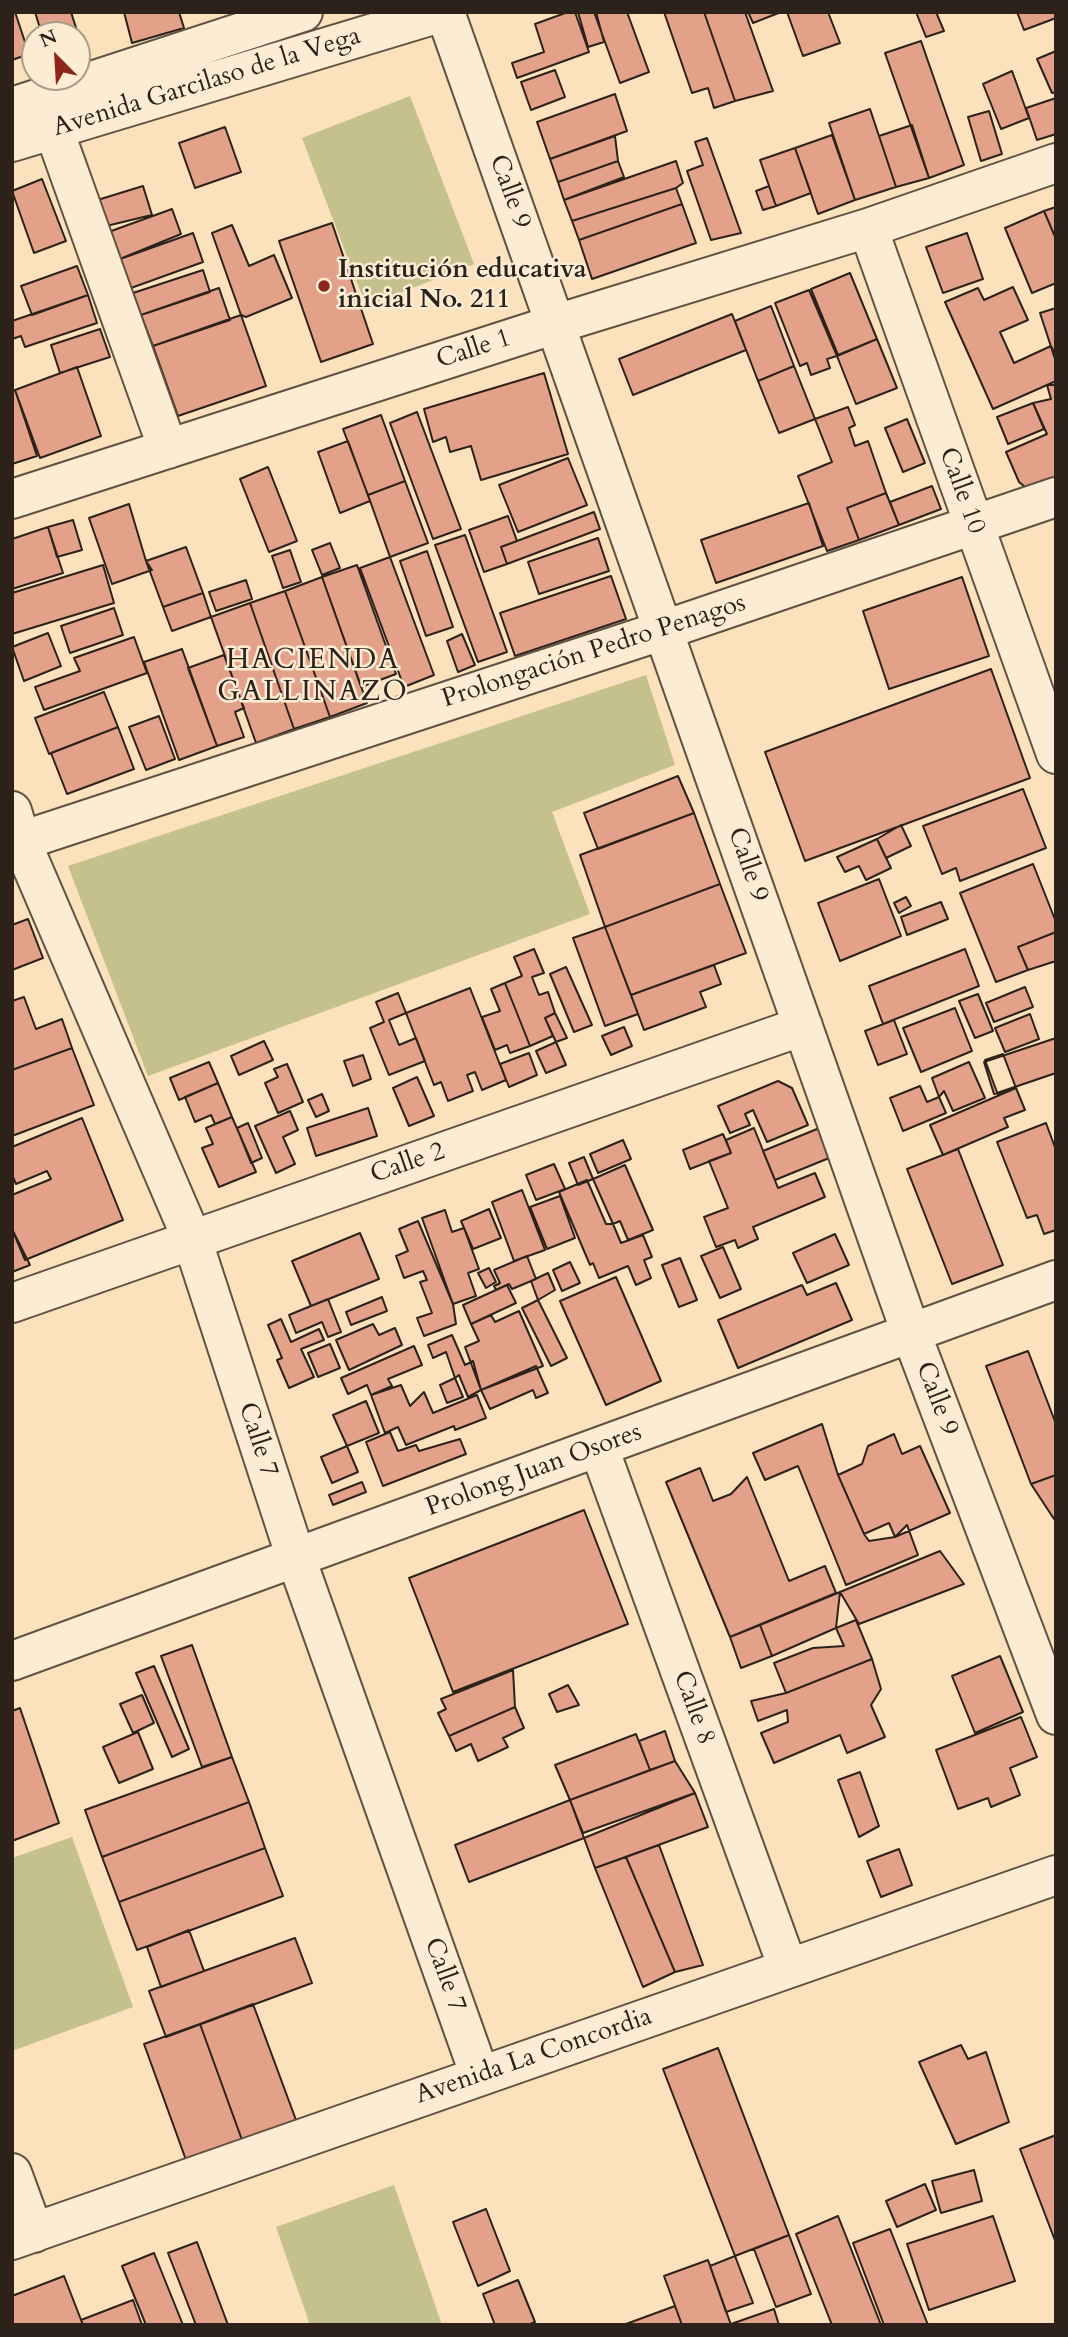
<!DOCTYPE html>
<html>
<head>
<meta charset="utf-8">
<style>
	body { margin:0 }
	#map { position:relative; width:1068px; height:2337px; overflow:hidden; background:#fbe1bc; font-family:Cardo,serif }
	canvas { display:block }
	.frame { position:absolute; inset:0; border:14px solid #2c221a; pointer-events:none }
	.north { position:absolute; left:21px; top:21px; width:70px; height:70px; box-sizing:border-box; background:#fcecd3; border:2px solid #a99b89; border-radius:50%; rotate:336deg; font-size:19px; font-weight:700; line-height:28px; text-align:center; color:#2c221a }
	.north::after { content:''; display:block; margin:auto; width:24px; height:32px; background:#8f2418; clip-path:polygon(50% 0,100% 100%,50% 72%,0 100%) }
</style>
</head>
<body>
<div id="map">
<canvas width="1068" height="2337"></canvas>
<div class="frame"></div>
<div class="north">N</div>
</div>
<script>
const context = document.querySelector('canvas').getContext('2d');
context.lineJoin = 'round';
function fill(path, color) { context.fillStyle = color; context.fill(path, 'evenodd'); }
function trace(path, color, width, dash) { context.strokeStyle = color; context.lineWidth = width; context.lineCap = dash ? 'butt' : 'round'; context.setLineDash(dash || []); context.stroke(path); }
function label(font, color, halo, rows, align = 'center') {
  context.font = font + ' Cardo,serif'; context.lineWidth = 5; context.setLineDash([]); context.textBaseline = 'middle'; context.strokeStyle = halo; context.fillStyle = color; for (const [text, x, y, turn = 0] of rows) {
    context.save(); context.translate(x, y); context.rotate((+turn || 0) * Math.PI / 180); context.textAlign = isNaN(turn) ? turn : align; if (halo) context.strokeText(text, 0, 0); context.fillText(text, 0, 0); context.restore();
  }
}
fill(new Path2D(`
	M410 96 474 264 366 306 302 138Z
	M646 675 675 765 552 812 590 914 148 1076 68 866Z
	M72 1837 133 2007 12 2051V1858Z
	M394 2185 442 2325H310L276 2227Z`), '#c5c18c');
const building = new Path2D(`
	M12 12H15L29 54 12 60Z
	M35 12H71L83 50 77 52V35H42Z
	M124 12H179L184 28 132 43Z
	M568 12H575L589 52 517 78 512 63 544 52 535 24Z
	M578 12H596L604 42 588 47Z
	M594 12H627L649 72 620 83Z
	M664 12H704L735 101 714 108 708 88 692 93Z
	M704 12H745L773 91 735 101Z
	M748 12H781L753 23Z
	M787 12H828L840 43 803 56Z
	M916 12H936L944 31 926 37Z
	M1017 12H1056V18L1024 30Z
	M921 41 964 165 929 178 885 53Z
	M1056 51V92L1052 93 1037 59Z
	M555 70 565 97 531 110 521 82Z
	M1012 71 1029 118 1001 129 983 84Z
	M615 94 627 131 550 159 537 122Z
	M1056 98V134L1037 140 1026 108Z
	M870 109 896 187 855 200 829 123Z
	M989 111 1002 154 981 161 968 117Z
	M912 125 929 178 896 187 879 136Z
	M225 127 241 172 195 188 179 143Z
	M832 135 855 200 818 214 795 148Z
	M615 136 618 161 558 182 550 159Z
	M707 138 741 233 711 240 687 171 703 165 695 142Z
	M795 148 811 193 776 206 760 160Z
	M618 161 624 177 564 200 558 182Z
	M676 161 683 183 676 188 572 221 564 200Z
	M42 179 66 241 34 253 12 191Z
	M143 186 152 215 102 227 91 202Z
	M769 186 776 206 763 210 756 191Z
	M676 188 682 204 579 240 572 221Z
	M682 204 696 243 592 279 579 240Z
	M1056 207V239L1044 211Z
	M172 209 181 234 120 259H112L103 234Z
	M1044 211 1056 239V283L1032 293 1005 228Z
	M332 223 373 344 321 362 279 241Z
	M232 225 249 266 274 255 292 298 246 317 241 315 212 233Z
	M193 233 203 262 131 288 120 259Z
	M967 233 983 279 943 293 926 247Z
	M77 266 88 295 32 315 21 286Z
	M203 270 210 292 141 315 133 293Z
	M850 273 877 339 838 355 811 289Z
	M1013 287 1028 320 1000 332 1014 363 1051 346 1056 356V381L993 409 945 302 978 288 984 300Z
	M219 288 230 320 153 346 141 315Z
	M809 290 837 356 827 359 830 368 811 375 807 363 800 366 775 303Z
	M88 295 97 323 25 347 21 336 12 339V321Z
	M771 306 794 366 758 381 735 321Z
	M1056 308V362L1040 313Z
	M732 314 746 350 633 395 619 359Z
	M241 315 266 386 178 416 153 346Z
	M100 329 110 357 60 373 51 345Z
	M877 339 897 388 856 404 837 356Z
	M794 366 815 419 779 433 758 381Z
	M77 367 101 436 40 458 15 390Z
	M544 373 568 454 481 480 471 446 450 452 446 437 433 442 424 409Z
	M1047 385H1056V482L1030 491 1019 482 1006 452 1047 434 1033 403 1051 399Z
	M15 390 37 456 12 464V391Z
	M1033 403 1044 429 1008 444 997 417Z
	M848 407 855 425 849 428 855 446 868 441 886 493 847 508 859 540 827 551 798 476 832 462 815 419Z
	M417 412 461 529 433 539 390 423Z
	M381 415 405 481 368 495 343 429Z
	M907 419 925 463 903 472 885 428Z
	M348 441 370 501 340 513 318 452Z
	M568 458 587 505 518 532 499 485Z
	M268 467 297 541 269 552 240 479Z
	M405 481 428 543 390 557 368 495Z
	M932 486 941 509 899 525 890 502Z
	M886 493 899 525 859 540 847 508Z
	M809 503 823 546 716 583 701 540Z
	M129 504 146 561 152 570 112 584 89 518Z
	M594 512 600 529 507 564 501 547Z
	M508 516 517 541 501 547 507 564 484 572 469 530Z
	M73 520 82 550 57 557 48 527Z
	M48 527 63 573 12 589V539Z
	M465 535 507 652 478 662 435 545Z
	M598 538 609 571 539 594 528 562Z
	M330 543 340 568 322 575 312 550Z
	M186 547 203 593 163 607 146 561Z
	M290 550 301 582 283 588 272 556Z
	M427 551 453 627 426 636 400 561Z
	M390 557 434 675 404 687 360 568Z
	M103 565 114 603 12 634V593Z
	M357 565 396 674 361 687 322 577Z
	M611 576 626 619 515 656 500 613Z
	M322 577 367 703 330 717 285 591Z
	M962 577 989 656 889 689 863 611Z
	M246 580 252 599 216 611 209 592Z
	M285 591 330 717 294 729 250 603Z
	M203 593 211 617 172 631 163 607Z
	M250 603 294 729 256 743 211 617Z
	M114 608 123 635 70 653 61 626Z
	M48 633 61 666 24 681 12 647Z
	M462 634 475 665 458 672 447 641Z
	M134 637 147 673 44 710 35 687 80 671 74 658Z
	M182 649 217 746 179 760 144 662Z
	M224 655 244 708 235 712 244 737 217 746 188 668Z
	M991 669 1030 778 805 861 765 752Z
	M104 692 118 727 49 754 35 718Z
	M159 716 175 759 146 770 129 727Z
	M118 727 134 769 67 794 51 753Z
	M678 776 694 813 598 849 584 813Z
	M1023 789 1046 848 960 881 956 868 942 874 923 826Z
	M694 813 720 884 605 927 580 855Z
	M901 825 911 846 886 858 877 839Z
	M877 839 891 868 866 880 859 866 845 872 837 857Z
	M1033 864 1056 922V932L1018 947 1028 970 996 982 960 893Z
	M879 879 901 936 840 961 818 903Z
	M720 884 746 953 631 995 605 927Z
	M906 897 911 906 899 913 894 903Z
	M941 902 948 919 907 935 901 917Z
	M28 919 43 958 12 970V925Z
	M605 927 638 1014 605 1026 573 938Z
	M1056 932V961L1028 970 1018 947Z
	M534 949 544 973 532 977 539 995 548 992 555 1013 545 1018 553 1036 530 1046 505 983 522 976 514 957Z
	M965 949 979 986 883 1024 869 986Z
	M714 965 721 984 700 992 706 1007 644 1030 631 995Z
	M566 967 592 1025 574 1032 550 974Z
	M505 983 530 1046 510 1053 507 1045 495 1050 482 1017 500 1011 491 989Z
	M1025 987 1033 1007 994 1022 986 1003Z
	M470 988 506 1080 482 1090 475 1072 467 1075 473 1091 448 1101 441 1082 434 1085 406 1013Z
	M398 993 406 1013 389 1020 399 1045 416 1038 425 1061 389 1075 370 1028 384 1022 376 1002Z
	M978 994 993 1031 975 1038 959 1001Z
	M24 997 36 1029 62 1019 72 1048 12 1070V1001Z
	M955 1008 972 1051 921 1072 903 1028Z
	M555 1013 567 1038 556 1042 545 1018Z
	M1030 1014 1039 1039 1005 1052 995 1028Z
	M894 1020 907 1054 878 1065 865 1031Z
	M624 1027 632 1046 611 1055 602 1036Z
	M1056 1038V1073L994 1094 984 1062Z
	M264 1041 273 1060 239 1075 231 1056Z
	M556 1042 566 1065 546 1073 536 1051Z
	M72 1048 94 1105 12 1136V1070Z
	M529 1053 537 1075 509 1087 500 1064Z
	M1003 1054 1016 1088 998 1095 985 1060Z
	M363 1055 371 1079 353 1086 344 1061Z
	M209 1062 218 1083 179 1100 170 1078Z
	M969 1062 985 1098 953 1111 944 1091 939 1097 932 1078Z
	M287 1064 303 1102 278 1113 265 1083 278 1077 274 1069Z
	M417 1077 434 1116 409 1126 393 1088Z
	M778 1081 792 1088 808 1125 767 1142 753 1110 745 1114 750 1125 730 1133 718 1106Z
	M218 1083 232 1117 215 1124 211 1115 195 1122 185 1097Z
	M920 1086 927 1102 939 1097 946 1113 903 1131 890 1098Z
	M1016 1088 1025 1110 1004 1118 1008 1127 943 1155 930 1125Z
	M322 1094 329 1111 316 1117 308 1100Z
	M368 1108 377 1136 316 1156 307 1128Z
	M290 1111 298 1130 283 1137 295 1164 276 1173 255 1126Z
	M232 1117 256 1172 219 1187 202 1148 213 1144 206 1128Z
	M82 1118 123 1220 25 1260 12 1229V1195L51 1179 47 1171 16 1184 12 1175V1147Z
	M248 1123 262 1158 251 1163 237 1128Z
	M1046 1123 1056 1150V1230L1044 1234 1037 1215 1027 1218 997 1142Z
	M822 1127 834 1156 775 1180 763 1151Z
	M754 1128 778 1188 815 1173 825 1197 753 1227 758 1239 738 1248 735 1240 716 1247 704 1217 728 1208 709 1161 731 1153 726 1140Z
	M723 1134 731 1153 690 1169 683 1150Z
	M623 1140 631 1159 598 1173 590 1154Z
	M958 1149 1003 1265 952 1284 907 1169Z
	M584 1157 593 1179 578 1185 569 1163Z
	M554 1164 565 1189 536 1200 526 1175Z
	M625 1165 653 1230 628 1240 620 1221 613 1224 593 1179Z
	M587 1180 606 1224H613L621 1243 643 1235 652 1257 644 1260 651 1278 636 1285 628 1266 599 1278 593 1263 590 1265 559 1192Z
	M522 1190 545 1250 514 1261 492 1202Z
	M560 1196 575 1238 547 1249 530 1207Z
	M489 1209 501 1238 473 1249 461 1221Z
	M445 1210 452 1232 464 1228 479 1269 468 1273 476 1296 453 1304 422 1218Z
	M418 1221 453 1304 456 1324 424 1336 417 1318 432 1313 420 1282 427 1280 423 1271 404 1278 396 1256 408 1251 399 1229Z
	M12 1229 30 1265 12 1272Z
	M360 1233 379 1279 311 1306 292 1261Z
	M835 1234 849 1265 807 1283 793 1253Z
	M723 1247 741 1289 720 1298 701 1256Z
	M527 1256 536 1279 512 1289 509 1284 496 1290 494 1286 500 1283 494 1270Z
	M680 1258 697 1300 679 1307 662 1265Z
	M570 1262 580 1283 562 1291 553 1270Z
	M489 1268 496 1282 486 1288 478 1273Z
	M548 1273 555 1290 538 1300 531 1281Z
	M616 1277 661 1381 606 1405 560 1301Z
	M836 1283 852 1320 738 1368 718 1320 802 1285 807 1295Z
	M507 1285 516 1303 471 1324 463 1305Z
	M382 1297 387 1311 351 1325 346 1312Z
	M328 1299 341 1332 328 1337 322 1322 296 1333 289 1315Z
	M538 1300 567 1358 551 1366 522 1308Z
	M519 1311 543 1366 481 1390 465 1347 479 1341 471 1324 491 1315 495 1322Z
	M281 1319 291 1342 319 1329 324 1340 301 1349 314 1377 289 1388 277 1360 282 1358 268 1325Z
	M373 1324 379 1335 395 1328 402 1345 349 1370 336 1340Z
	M452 1335 465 1365 473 1361 481 1390 468 1397 459 1375 455 1378 446 1352 433 1358 428 1345Z
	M330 1344 340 1368 318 1377 308 1353Z
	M414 1346 422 1365 388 1379 392 1386 371 1395 367 1385 348 1394 341 1378Z
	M1028 1351 1056 1424V1475L1031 1484 986 1366Z
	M536 1366 548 1393 536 1398 533 1390 490 1409 481 1390Z
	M455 1378 463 1397 447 1403 440 1385Z
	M401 1385 410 1406 424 1392 433 1413 477 1395 486 1418 455 1430 454 1426 406 1445 398 1427 385 1433 371 1395Z
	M366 1401 379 1433 347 1446 333 1415Z
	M822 1424 838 1475 864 1534 869 1541 895 1537 907 1525 918 1555 846 1585 798 1466 765 1480 753 1453Z
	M390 1432 398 1451 416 1445 419 1451 460 1439 466 1454 383 1486 366 1442Z
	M894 1434 902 1454 920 1446 950 1513 895 1537 889 1523 864 1534 838 1475 862 1464 868 1446Z
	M347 1446 358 1472 332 1483 321 1457Z
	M700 1468 713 1501 731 1494 747 1477 789 1581 825 1566 836 1593 730 1637 666 1482Z
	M1056 1475V1518L1054 1519 1031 1484Z
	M362 1482 366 1492 333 1505 329 1495Z
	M584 1510 628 1624 453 1692 409 1578Z
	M940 1551 964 1584 859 1624 840 1592Z
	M840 1592 836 1628 772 1656 760 1625Z
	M856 1620 872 1659 786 1693 774 1663 813 1648 844 1646 836 1628Z
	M760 1625 772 1656 741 1668 730 1637Z
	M192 1645 232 1757 202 1767 161 1656Z
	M1000 1656 1023 1712 975 1733 952 1676Z
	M872 1659 881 1689 871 1705 885 1737 847 1753 840 1735 774 1763 761 1733 788 1722 787 1710 758 1721 751 1701 786 1693Z
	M154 1666 189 1749 172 1757 136 1673Z
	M513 1670 515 1707 449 1736 438 1713 446 1709 441 1699Z
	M568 1685 579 1705 557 1712 549 1694Z
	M142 1695 154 1723 133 1733 120 1704Z
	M515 1707 524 1728 503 1738 508 1747 478 1761 471 1744 456 1751 449 1736Z
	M20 1708 59 1823 12 1841V1711Z
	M1021 1717 1037 1757 1010 1768 1020 1795 991 1807 988 1798 958 1809 936 1750Z
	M665 1731 675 1761 650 1770 639 1741Z
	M138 1732 153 1769 119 1783 103 1747Z
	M636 1734 650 1770 570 1800 555 1765Z
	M232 1757 249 1802 102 1857 85 1810Z
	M675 1761 695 1793 583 1833 570 1800Z
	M860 1772 879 1826 859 1837 838 1780Z
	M695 1793 708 1827 595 1868 584 1838Z
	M570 1800 584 1838 469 1882 455 1845Z
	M249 1802 265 1848 119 1902 102 1857Z
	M659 1845 703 1965 675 1972 626 1857Z
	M265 1848 283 1896 137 1950 119 1902Z
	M899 1849 912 1885 881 1897 867 1861Z
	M626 1857 675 1972 643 1987 595 1868Z
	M189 1930 204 1971 161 1987 147 1947Z
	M295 1938 312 1983 166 2037 149 1991Z
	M253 2004 296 2120 242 2140 200 2024Z
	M200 2024 242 2140 186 2160 144 2044Z
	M961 2045 968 2059 986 2052 1009 2122 956 2144 919 2062Z
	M718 2048 789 2235 735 2256 663 2069Z
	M1056 2135V2243L1020 2149Z
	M974 2170 982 2201 941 2213 932 2181Z
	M925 2184 936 2210 897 2227 886 2201Z
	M486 2209 510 2271 478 2286 453 2222Z
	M838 2216 881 2325H832L796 2234Z
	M993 2216 1015 2281 929 2310 907 2244Z
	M890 2229 928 2325H884L853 2243Z
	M789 2235 811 2294 776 2307 754 2249Z
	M197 2242 228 2325H196L168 2253Z
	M154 2253 183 2325H146L122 2266Z
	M735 2256 753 2303 726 2312 710 2266Z
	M708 2260 731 2325H682L664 2276Z
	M64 2276 83 2325H12V2296Z
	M518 2280 535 2322 528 2325H495L483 2294Z
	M133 2300 142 2325H83L81 2320Z
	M675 2306 682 2325H627L626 2324Z
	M774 2309 779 2325H731V2324Z`);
fill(building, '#e4a18a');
trace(building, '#2c221a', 2);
const minor = new Path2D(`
	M445 12 911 1333 1056 1715
	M42 97 168 449
	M12 107 303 12
	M12 142 443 12
	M868 228 1056 754
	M12 499 556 324 868 228 1056 163
	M12 811 21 841 192 1239 296 1558 480 2076
	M12 844 664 630 1056 497
	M12 1303 803 1026
	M599 1448 788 1968
	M12 1661 1056 1280
	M12 2173 34 2233
	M12 2240 1056 1875`);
trace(minor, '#605242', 42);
trace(minor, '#fcecd3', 38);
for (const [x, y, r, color] of [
	[324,286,7,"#8f2418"]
]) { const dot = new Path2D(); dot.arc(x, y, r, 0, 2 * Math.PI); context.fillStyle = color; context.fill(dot); trace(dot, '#fcecd3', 2.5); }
label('26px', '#2c221a', '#fcecd3', [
	["Avenida Garcilaso de la Vega",207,83,-17],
	["Calle 9",509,192,70],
	["Calle 1",474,350,-18],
	["Calle 10",961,491,70],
	["Prolongación Pedro Penagos",594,652,-18],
	["Calle 9",747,865,71],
	["Calle 2",408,1164,-19],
	["Calle 9",936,1399,69],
	["Calle 7",257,1440,72],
	["Prolong Juan Osores",534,1471,-20],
	["Calle 8",693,1708,70],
	["Calle 7",444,1975,70],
	["Avenida La Concordia",534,2057,-19]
]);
label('bold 26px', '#2c221a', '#fcecd3', [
	["Institución educativa",338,271],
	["inicial No. 211",338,301]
], 'left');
context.letterSpacing = '2px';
label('28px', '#2c221a', '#fcecd3', [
	["HACIENDA",313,662],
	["GALLINAZO",313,694]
]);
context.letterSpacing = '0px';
</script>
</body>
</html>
